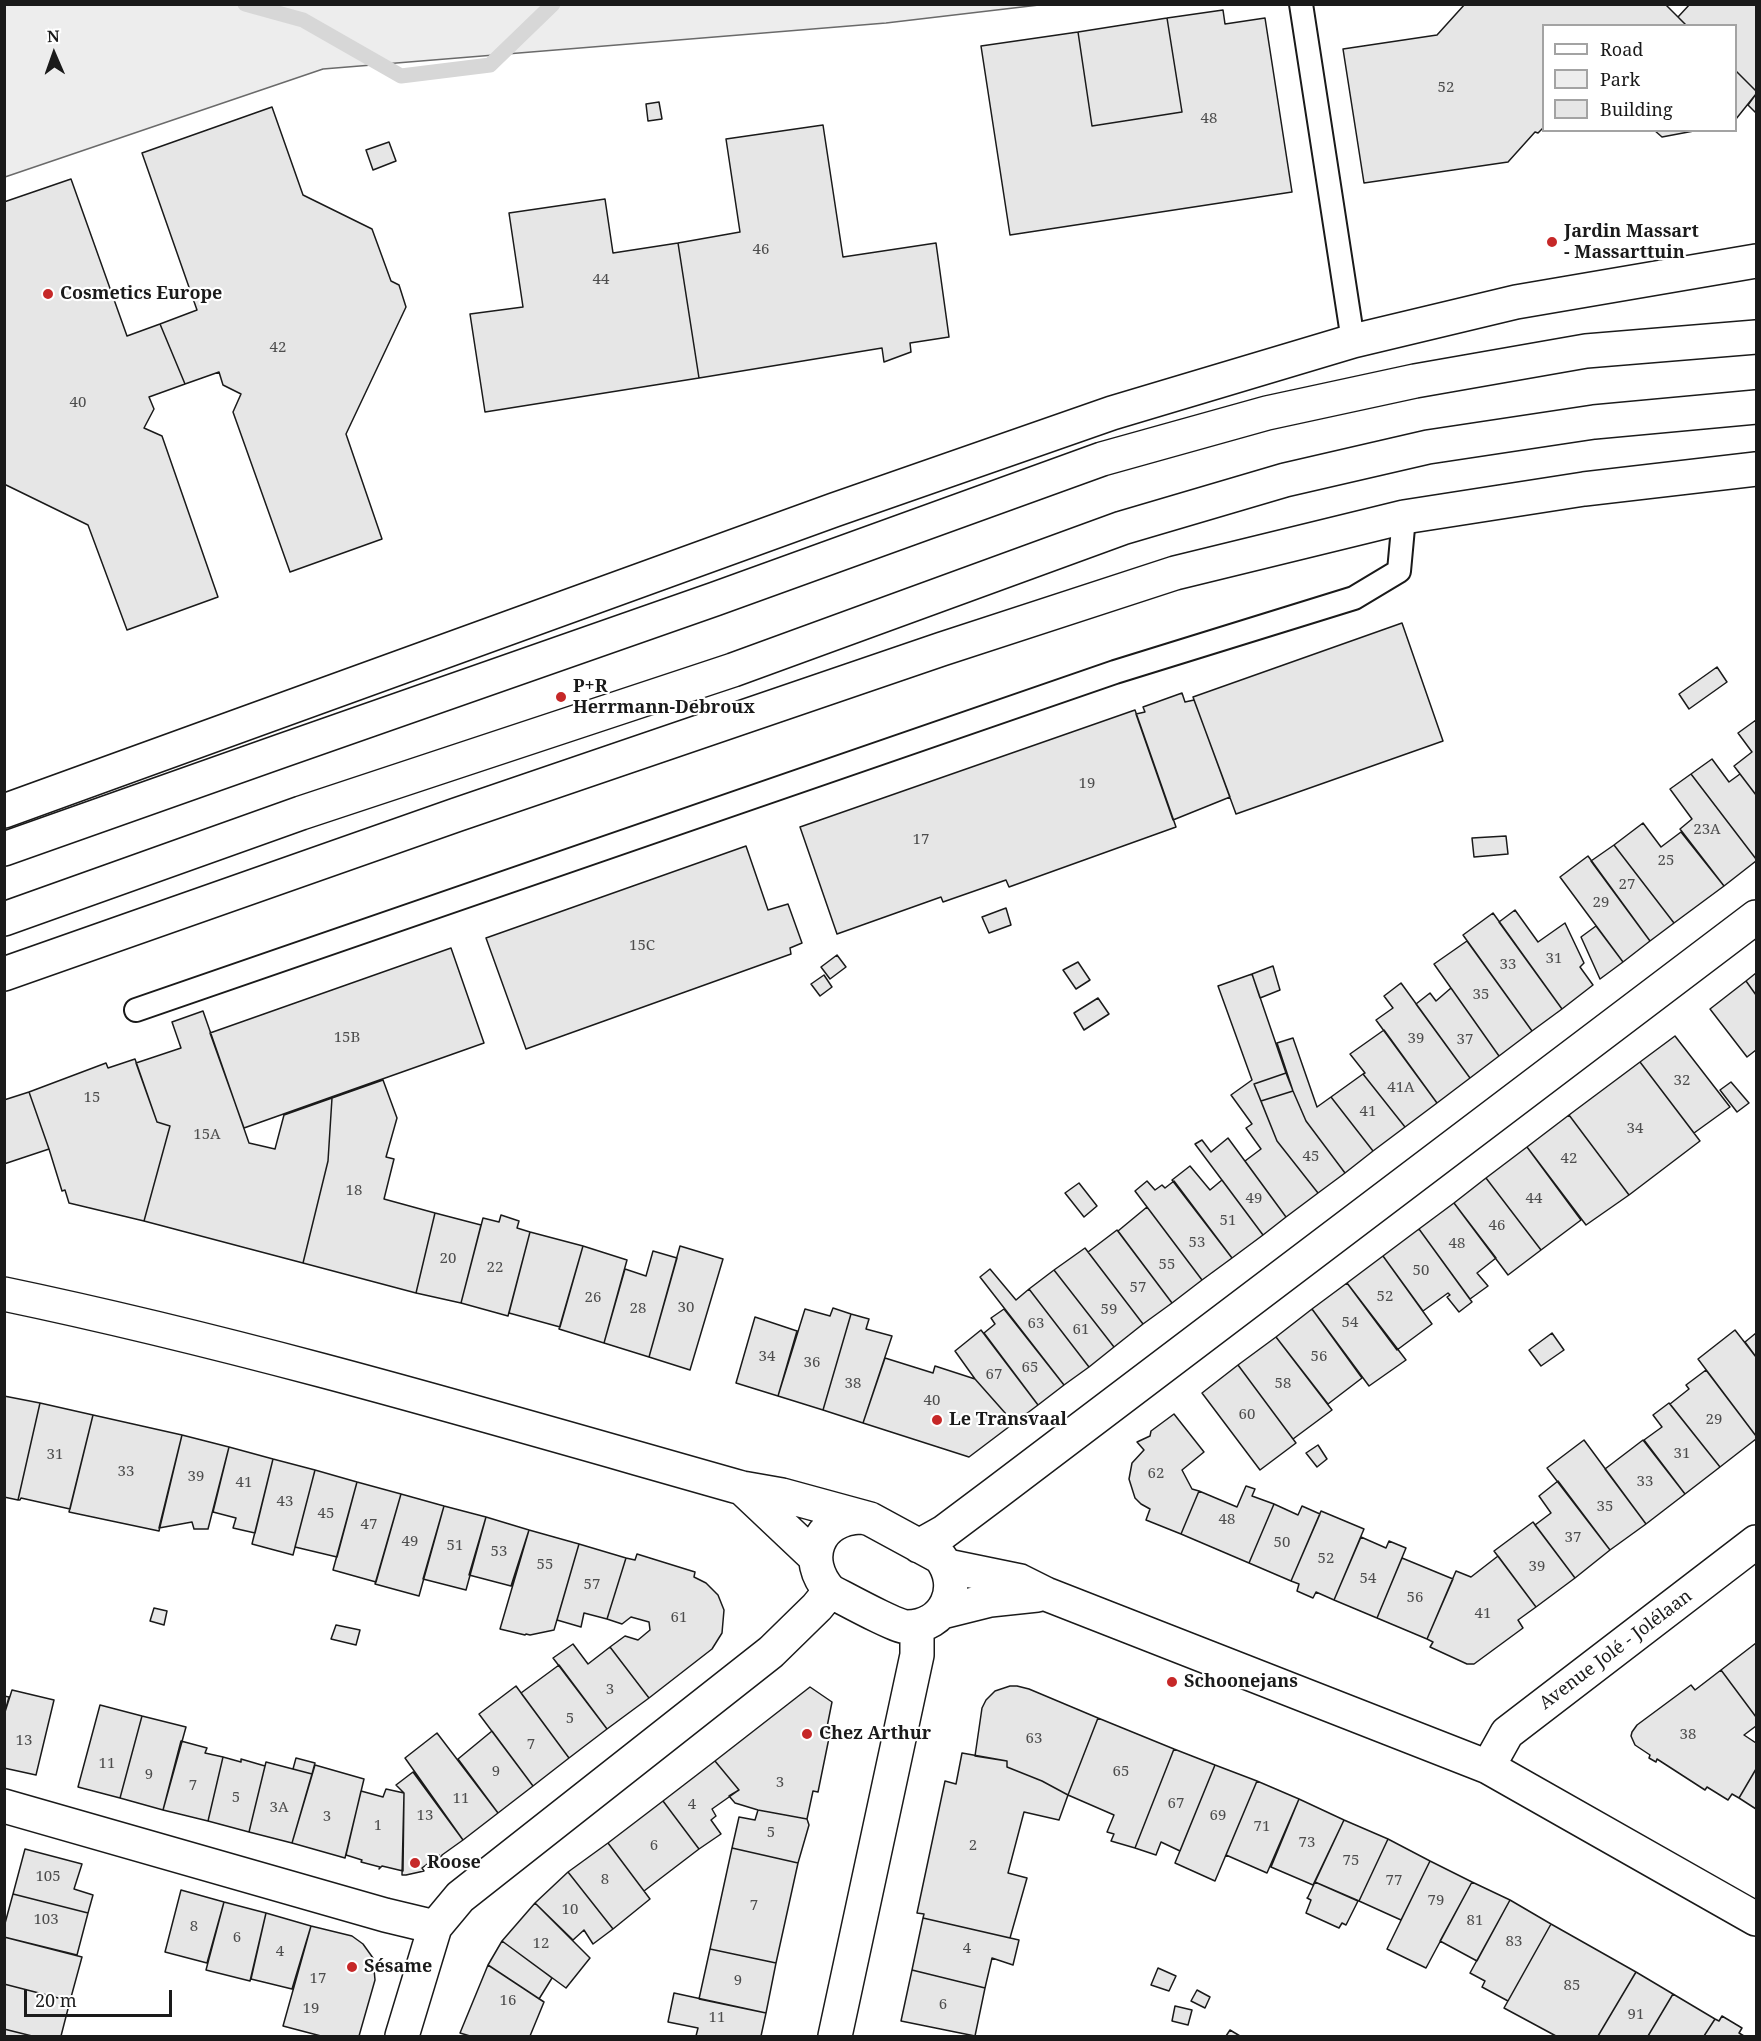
<!DOCTYPE html>
<html>
<head>
<meta charset="utf-8">
<style>
	body { margin:0 }
	#map { position:relative; width:1761px; height:2041px; overflow:hidden; background:#fff; font-family:"Noto Serif",serif }
	canvas { display:block }
	.frame { position:absolute; inset:0; border:6px solid #1a1a1a; pointer-events:none }
	.legend { position:absolute; left:1542px; top:24px; width:195px; height:108px; box-sizing:border-box; background:#fff; border:2px solid #a3a3a3; margin:0; padding:8px 10px; list-style:none; font-size:18px; color:#1a1a1a }
	.legend li { display:flex; align-items:center; gap:12px; height:30px }
	.legend b { width:30px; border:2px solid #a3a3a3 }
	.north { position:absolute; left:24px; top:24px; width:60px; height:60px; -webkit-text-stroke:4px #fff; paint-order:stroke; rotate:358deg; font-size:16px; font-weight:700; line-height:24px; text-align:center; color:#1a1a1a }
	.north::after { content:''; display:block; margin:auto; width:21px; height:27px; background:#1a1a1a; clip-path:polygon(50% 0,100% 100%,50% 72%,0 100%) }
	.scale { position:absolute; left:24px; top:1990px; width:148px; height:27px; box-sizing:border-box; border:3px solid #1a1a1a; border-top:0; padding-left:8px; font-size:18px; line-height:21px; white-space:nowrap; color:#1a1a1a; -webkit-text-stroke:4px #fff; paint-order:stroke }
</style>
</head>
<body>
<div id="map">
<canvas width="1761" height="2041"></canvas>
<div class="frame"></div>
<ul class="legend">
<li><b style="height:8px;background:#fff"></b>Road</li>
<li><b style="height:16px;background:#ededed"></b>Park</li>
<li><b style="height:16px;background:#e6e6e6"></b>Building</li>
</ul>
<div class="north">N</div>
<div class="scale">20 m</div>
</div>
<script>
const context = document.querySelector('canvas').getContext('2d');
context.lineJoin = 'round';
function fill(path, color) { context.fillStyle = color; context.fill(path, 'evenodd'); }
function trace(path, color, width, dash) { context.strokeStyle = color; context.lineWidth = width; context.lineCap = dash ? 'butt' : 'round'; context.setLineDash(dash || []); context.stroke(path); }
function label(font, color, halo, rows, align = 'center') {
  context.font = font + ' "Noto Serif",serif'; context.lineWidth = 4.5; context.setLineDash([]); context.textBaseline = 'middle'; context.strokeStyle = halo; context.fillStyle = color; for (const [text, x, y, turn = 0] of rows) {
    context.save(); context.translate(x, y); context.rotate((+turn || 0) * Math.PI / 180); context.textAlign = isNaN(turn) ? turn : align; if (halo) context.strokeText(text, 0, 0); context.fillText(text, 0, 0); context.restore();
  }
}
const green = new Path2D(`
	M4 5 5 4 1039 5 886 23 323 69 5 177Z`);
fill(green, '#ededed');
trace(green, '#6a6a6a', 1.5);
trace(new Path2D(`
	M245 4 303 20 401 76 490 65 553 4`), '#d7d7d7', 15);
const building = new Path2D(`
	M1465 4H1665L1687 26H1544V127L1538 133 1535 132 1508 162 1364 183 1343 49 1437 35Z
	M1690 4H1756V91L1736 71V26H1687L1678 17Z
	M1223 10 1225 24 1265 18 1292 192 1010 235 981 46 1078 32 1092 126 1182 112 1167 18Z
	M1167 18 1182 112 1092 126 1078 32Z
	M1736 71 1756 91V94L1736 119Z
	M1756 94V113L1748 105Z
	M659 102 662 119 648 121 646 104Z
	M272 107 303 195 372 229 391 281 399 285 406 307 346 434 382 539 290 572 233 412 241 394 223 385 219 372 185 384 160 324 197 310 142 153Z
	M823 125 843 257 936 243 949 337 910 343 911 352 884 362 882 348 699 378 678 243 740 232 726 139Z
	M1654 130H1699L1662 137Z
	M389 142 396 161 373 170 366 150Z
	M71 179 127 336 160 324 185 384 149 397 154 409 144 428 162 436 218 597 127 630 88 525 4 484V202Z
	M605 199 613 253 678 243 699 378 485 412 470 314 523 307 509 213Z
	M1402 623 1443 741 1236 814 1193 697Z
	M1717 667 1727 682 1689 709 1679 694Z
	M1182 693 1185 702 1194 700 1230 797 1173 820 1136 714 1145 712 1143 707Z
	M1135 710 1176 827 1009 887 1006 880 943 902 941 897 837 934 800 827Z
	M1756 720V795L1734 766 1752 752 1738 733Z
	M1712 759 1729 782 1740 774 1756 795V859L1691 774Z
	M1691 774 1756 859V861L1724 886 1680 829 1692 819 1670 789Z
	M1643 823 1661 847 1681 832 1724 886 1674 923 1614 845Z
	M1506 836 1508 854 1474 857 1472 838Z
	M1614 845 1674 923 1650 941 1591 861Z
	M746 846 768 910 788 904 802 943 790 948 791 954 526 1049 486 938Z
	M1588 856 1650 941 1623 962 1560 877Z
	M1006 908 1011 925 989 933 982 917Z
	M1515 910 1538 942 1565 923 1584 963 1580 967 1593 985 1562 1009 1499 922Z
	M1493 913 1562 1009 1532 1031 1463 935Z
	M1596 926 1623 962 1600 979 1581 937Z
	M1467 941 1532 1031 1499 1056 1434 964Z
	M451 948 484 1043 244 1128 210 1033Z
	M837 955 846 967 830 979 821 967Z
	M1078 962 1090 980 1076 989 1063 970Z
	M1273 966 1280 990 1260 998 1252 974Z
	M1756 973V995L1746 981Z
	M1252 974 1286 1073 1254 1084 1277 1141 1318 1193 1286 1217 1245 1161 1261 1149 1246 1128 1252 1124 1231 1095 1252 1080 1218 986Z
	M824 975 832 987 820 996 811 984Z
	M1746 981 1756 995V1050L1747 1057 1710 1009Z
	M1401 983 1470 1078 1437 1103 1376 1020 1393 1008 1384 996Z
	M1451 988 1499 1056 1470 1078 1416 1004 1430 993 1436 1001Z
	M1098 998 1109 1014 1084 1030 1074 1013Z
	M203 1011 249 1143 275 1149 284 1115 332 1098 328 1161 303 1263 144 1221 170 1126 157 1122 136 1063 181 1048 172 1022Z
	M1384 1030 1437 1103 1405 1127 1363 1074 1365 1073 1350 1054Z
	M1675 1036 1730 1107 1694 1133 1640 1062Z
	M1293 1038 1317 1107 1331 1097 1373 1151 1345 1173 1306 1121 1293 1091 1277 1043Z
	M135 1059 157 1122 170 1126 144 1221 69 1203 65 1190 62 1191 49 1149 29 1092 106 1063 108 1068Z
	M1640 1062 1700 1141 1629 1195 1569 1115Z
	M1286 1073 1293 1091 1261 1101 1254 1084Z
	M1363 1074 1405 1127 1373 1151 1331 1097Z
	M383 1080 397 1118 386 1157 394 1159 384 1199 435 1213 416 1293 303 1263 328 1161 332 1098Z
	M1731 1082 1749 1103 1737 1112 1720 1090Z
	M1293 1091 1306 1121 1345 1173 1318 1193 1277 1141 1261 1101Z
	M29 1092 49 1149 4 1164V1100Z
	M1569 1115 1629 1195 1586 1225 1527 1147Z
	M1228 1138 1286 1217 1263 1235 1195 1144 1202 1140 1211 1152Z
	M1527 1147 1581 1220 1541 1250 1486 1178Z
	M1190 1166 1210 1190 1222 1180 1263 1235 1232 1258 1172 1180Z
	M1486 1178 1541 1250 1508 1275 1454 1203Z
	M1147 1181 1155 1190 1162 1185 1165 1188 1174 1181 1232 1258 1202 1280 1135 1191Z
	M1079 1183 1097 1206 1084 1217 1065 1193Z
	M1454 1203 1496 1258 1477 1273 1488 1286 1470 1299 1419 1229Z
	M1147 1207 1202 1280 1172 1303 1118 1231Z
	M435 1213 481 1225 461 1303 416 1293Z
	M501 1215 519 1221 517 1228 530 1232 508 1316 461 1303 483 1218 499 1222Z
	M1419 1229 1472 1302 1459 1312 1447 1297 1450 1295 1448 1293 1423 1311 1383 1256Z
	M1117 1230 1172 1303 1143 1324 1088 1252Z
	M530 1232 583 1246 560 1327 509 1313Z
	M583 1246 627 1260 604 1343 559 1329Z
	M680 1246 723 1259 690 1370 649 1357Z
	M1085 1248 1143 1324 1114 1347 1054 1270Z
	M653 1251 677 1258 649 1357 604 1343 625 1269 646 1276Z
	M1383 1256 1432 1324 1397 1350 1347 1283Z
	M990 1269 1016 1300 1029 1289 1089 1367 1064 1385 980 1277Z
	M1054 1270 1114 1347 1089 1367 1029 1289Z
	M1347 1283 1406 1360 1369 1386 1312 1309Z
	M833 1308 851 1314 823 1410 778 1396 805 1309 830 1316Z
	M1004 1309 1064 1385 1038 1405 984 1333 995 1324 991 1318Z
	M1312 1309 1362 1378 1328 1404 1276 1337Z
	M851 1314 869 1319 866 1329 892 1336 863 1423 823 1410Z
	M755 1317 797 1331 778 1396 736 1383Z
	M981 1330 1038 1405 1014 1423 975 1379 955 1351Z
	M1735 1330 1756 1357V1436L1698 1359Z
	M1552 1333 1564 1350 1541 1366 1529 1350Z
	M1756 1333V1357L1745 1342Z
	M1276 1337 1332 1410 1293 1439 1238 1365Z
	M885 1358 933 1373 935 1366 975 1379 1014 1423 969 1457 863 1423Z
	M1238 1365 1296 1443 1260 1470 1202 1393Z
	M1706 1370 1756 1436V1439L1720 1467 1670 1404 1689 1389 1686 1385Z
	M4 1396 40 1403 18 1500 4 1497Z
	M40 1403 93 1415 70 1509 21 1498 20 1500H18Z
	M1669 1403 1720 1467 1685 1494 1644 1440 1662 1427 1653 1415Z
	M1174 1414 1204 1452 1182 1470 1192 1489 1199 1491 1181 1534 1146 1520 1150 1509 1141 1504 1135 1498 1129 1479 1132 1463 1144 1450 1137 1442 1150 1436 1151 1431Z
	M93 1415 182 1435 159 1531 69 1512Z
	M182 1435 229 1447 208 1529H194L192 1522 159 1528Z
	M1584 1440 1646 1524 1610 1550 1547 1468Z
	M1643 1440 1685 1494 1646 1524 1605 1469Z
	M1318 1445 1327 1459 1317 1467 1306 1453Z
	M229 1447 273 1459 255 1533 233 1528 236 1518 213 1512Z
	M273 1459 315 1470 293 1555 252 1544Z
	M315 1470 357 1482 337 1557 295 1547Z
	M1558 1481 1610 1550 1575 1578 1535 1525 1551 1513 1539 1496Z
	M357 1482 401 1494 376 1582 333 1570Z
	M1246 1486 1255 1489 1252 1496 1274 1504 1249 1563 1181 1534 1199 1491 1237 1507Z
	M401 1494 444 1506 419 1596 375 1584Z
	M1274 1504 1298 1515 1302 1506 1320 1514 1291 1581 1249 1563Z
	M444 1506 486 1517 466 1590 423 1579Z
	M1321 1511 1364 1529 1334 1600 1316 1592 1313 1598 1297 1591 1299 1584 1291 1581Z
	M486 1517 529 1530 511 1586 469 1575Z
	M1533 1522 1575 1578 1536 1607 1494 1551Z
	M529 1530 579 1544 554 1630 530 1635 526 1634 525 1635 500 1629Z
	M1361 1537 1386 1548 1389 1541 1406 1548 1377 1618 1334 1600Z
	M579 1544 626 1558 607 1619 584 1613 581 1627 557 1620Z
	M637 1554 695 1572 694 1577 706 1583 718 1595 724 1610 722 1633 712 1649 649 1698 610 1647 625 1636 638 1640 650 1630 649 1622 631 1617 622 1624 607 1619 626 1558 635 1560Z
	M1498 1556 1536 1607 1518 1620 1523 1628 1474 1664H1467L1430 1647 1433 1642 1427 1639 1456 1571 1471 1577Z
	M1402 1558 1453 1579 1427 1639 1377 1618Z
	M154 1608 167 1611 164 1625 150 1621Z
	M336 1625 360 1630 356 1645 331 1639Z
	M1756 1643V1717L1721 1670Z
	M573 1644 588 1664 610 1647 649 1698 607 1729 553 1658Z
	M559 1665 607 1729 569 1758 521 1693Z
	M1721 1670 1756 1717V1726L1744 1735 1756 1743V1769L1739 1798 1732 1794 1728 1800 1707 1787 1705 1790 1657 1759 1656 1762 1649 1758 1650 1755 1635 1745 1631 1736 1632 1732 1637 1725 1691 1685 1695 1690Z
	M516 1686 569 1758 533 1786 479 1714Z
	M1010 1686H1017L1029 1689 1098 1718 1068 1795 1042 1781 1007 1767V1761L975 1756 982 1708 986 1700 995 1691Z
	M810 1687 832 1702 826 1732 830 1733 818 1792 813 1791 807 1819 758 1810 735 1803 729 1796 739 1790 715 1761Z
	M12 1690 54 1700 36 1775 4 1768V1715Z
	M4 1696 9 1697 4 1715Z
	M100 1705 142 1716 120 1798 78 1787Z
	M142 1716 186 1727 163 1810 120 1798Z
	M1098 1718 1174 1749 1135 1848 1111 1841 1114 1834 1107 1832 1114 1815 1068 1795Z
	M492 1731 533 1786 498 1813 458 1759Z
	M437 1733 498 1813 463 1840 405 1758Z
	M181 1741 207 1748 205 1753 223 1757 208 1821 163 1810Z
	M1174 1749 1215 1765 1180 1851 1161 1842 1156 1855 1135 1848Z
	M962 1753 1007 1761V1767L1042 1781 1068 1795 1059 1820 1024 1812 1008 1873 1027 1878 1010 1938 923 1918 924 1914 917 1913 945 1781 956 1784Z
	M223 1757 241 1762V1759L265 1766 249 1832 208 1821Z
	M296 1758 315 1763 312 1774 293 1769Z
	M715 1761 739 1790 712 1809 716 1816 711 1820 721 1834 699 1849 663 1801Z
	M266 1762 312 1774 292 1843 249 1832Z
	M315 1765 364 1779 345 1858 292 1843Z
	M1215 1765 1257 1781 1215 1881 1175 1863Z
	M1756 1769V1809L1739 1798Z
	M413 1772 463 1840 442 1855 441 1858 439 1855 422 1868 424 1871 406 1875H402L404 1793 396 1785Z
	M1257 1781 1299 1799 1267 1873 1226 1855Z
	M386 1789 404 1793 403 1871 382 1866 379 1869 380 1867 361 1862 362 1860 346 1855 361 1791 383 1797Z
	M1299 1799 1344 1820 1313 1885 1271 1867Z
	M663 1801 699 1849 644 1891 608 1843Z
	M758 1810 807 1819 809 1825 798 1863 732 1848 739 1817 755 1820Z
	M1344 1820 1388 1839 1359 1901 1315 1882Z
	M1388 1839 1430 1861 1401 1920 1359 1901Z
	M608 1843 650 1899 613 1929 568 1872Z
	M732 1848 798 1863 776 1963 710 1949Z
	M25 1849 82 1864 74 1889 93 1895 88 1913 13 1894Z
	M1430 1861 1472 1882 1426 1968 1387 1949Z
	M568 1872 613 1929 593 1944 584 1930 573 1940 535 1903Z
	M1315 1882 1358 1901 1346 1925 1342 1923 1339 1928 1306 1913 1311 1900 1307 1898 1308 1897Z
	M1472 1882 1510 1900 1477 1961 1440 1941Z
	M181 1890 224 1902 207 1963 165 1952Z
	M13 1894 88 1913 77 1955 4 1937V1927Z
	M1510 1900 1551 1924 1508 2001 1482 1987 1485 1981 1470 1973Z
	M224 1902 266 1913 250 1981 206 1970Z
	M535 1903 590 1958 566 1988 502 1941Z
	M266 1913 311 1926 292 1989 251 1979Z
	M923 1918 1019 1940 1013 1965 992 1958 985 1988 912 1970Z
	M1551 1924 1636 1972 1598 2036H1556L1504 2008Z
	M311 1926 352 1936 363 1944 373 1958 375 1980 359 2036H321L283 2026Z
	M4 1937 82 1957 70 2001 4 1984Z
	M502 1941 552 1978 539 1999 488 1965Z
	M710 1949 776 1963 766 2013 699 1999Z
	M488 1965 544 2002 530 2036H470L460 2033Z
	M1158 1968 1176 1976 1169 1991 1151 1985Z
	M912 1970 985 1988 975 2036 901 2021Z
	M1636 1972 1673 1994 1648 2036H1598Z
	M4 1984 70 2001 61 2036H32L4 2029Z
	M1197 1990 1210 1997 1205 2008 1191 2001Z
	M674 1993 766 2013 761 2036H696L698 2028 668 2022Z
	M1673 1994 1715 2019 1704 2036H1648Z
	M1175 2006 1192 2010 1188 2025 1172 2021Z
	M1722 2016 1742 2028 1739 2033 1744 2036H1704L1715 2019 1719 2021Z
	M4 2029 32 2036H4Z
	M1230 2030 1240 2036H1226Z`);
fill(building, '#e6e6e6');
trace(building, '#1a1a1a', 1.5);
const service = new Path2D(`
	M1301 4 1353 341
	M136 1010 1115 672 1354 598 1399 571 1404 517`);
const minor = new Path2D(`
	M4 1294C253 1346 498 1419 742 1488L782 1495 870 1519 940 1557C964 1587 945 1627 907 1627 898 1628 842 1597 830 1591 802 1560 817 1519 860 1517
	M742 1488 815 1557
	M919 1546 944 1532 996 1493 1756 917
	M947 1566 1020 1581 1046 1594 1488 1767 1756 1919
	M942 1612 990 1600 1037 1595
	M1488 1767 1507 1733 1756 1542
	M4 1806 385 1915 435 1927
	M402 2036 435 1927 460 1897 771 1652 817 1607 830 1591
	M835 2036 917 1655V1626`);
const secondary = new Path2D(`
	M4 811 834 510 1112 413 1353 341 1516 302 1756 261
	M4 974 456 815 942 649 1175 573 1404 517 1584 489 1756 469`);
const trunk = new Path2D(`
	M4 849 281 751 715 599 1102 459 1267 413 1415 381 1586 351 1756 337
	M4 919 301 813 733 670 1122 528 1285 480 1428 447 1594 422 1756 407`);
trace(service, '#1a1a1a', 26);
trace(minor, '#1a1a1a', 36);
trace(secondary, '#1a1a1a', 36);
trace(trunk, '#1a1a1a', 36);
trace(service, '#fff', 22);
trace(minor, '#fff', 33);
trace(secondary, '#fff', 33);
trace(trunk, '#fff', 33);
for (const [x, y, r, color] of [
	[1552,242,6,"#c62828"],
	[48,294,6,"#c62828"],
	[561,697,6,"#c62828"],
	[937,1420,6,"#c62828"],
	[1172,1682,6,"#c62828"],
	[807,1734,6,"#c62828"],
	[415,1863,6,"#c62828"],
	[352,1967,6,"#c62828"]
]) { const dot = new Path2D(); dot.arc(x, y, r, 0, 2 * Math.PI); context.fillStyle = color; context.fill(dot); trace(dot, '#fff', 2); }
label('15px', '#4d4d4d', null, [
	["52",1446,88],
	["48",1209,119],
	["46",761,250],
	["44",601,280],
	["42",278,348],
	["40",78,403],
	["19",1087,784],
	["23A",1707,830],
	["17",921,840],
	["25",1666,861],
	["27",1627,885],
	["29",1601,903],
	["15C",642,946],
	["31",1554,959],
	["33",1508,965],
	["35",1481,995],
	["15B",347,1038],
	["39",1416,1039],
	["37",1465,1040],
	["32",1682,1081],
	["41A",1401,1088],
	["15",92,1098],
	["41",1368,1112],
	["34",1635,1129],
	["15A",207,1135],
	["45",1311,1157],
	["42",1569,1159],
	["18",354,1191],
	["49",1254,1199],
	["44",1534,1199],
	["51",1228,1221],
	["46",1497,1226],
	["53",1197,1243],
	["48",1457,1244],
	["20",448,1259],
	["55",1167,1265],
	["22",495,1268],
	["50",1421,1271],
	["57",1138,1288],
	["52",1385,1297],
	["26",593,1298],
	["30",686,1308],
	["28",638,1309],
	["59",1109,1310],
	["54",1350,1323],
	["63",1036,1324],
	["61",1081,1330],
	["34",767,1357],
	["56",1319,1357],
	["36",812,1363],
	["65",1030,1368],
	["67",994,1375],
	["38",853,1384],
	["58",1283,1384],
	["40",932,1401],
	["60",1247,1415],
	["29",1714,1420],
	["31",1682,1454],
	["31",55,1455],
	["33",126,1472],
	["62",1156,1474],
	["39",196,1477],
	["33",1645,1482],
	["41",244,1483],
	["43",285,1502],
	["35",1605,1507],
	["45",326,1514],
	["48",1227,1520],
	["47",369,1525],
	["37",1573,1538],
	["49",410,1542],
	["50",1282,1543],
	["51",455,1546],
	["53",499,1552],
	["52",1326,1559],
	["55",545,1565],
	["39",1537,1567],
	["54",1368,1579],
	["57",592,1585],
	["56",1415,1598],
	["41",1483,1614],
	["61",679,1618],
	["3",610,1690],
	["5",570,1719],
	["38",1688,1735],
	["63",1034,1739],
	["13",24,1741],
	["7",531,1745],
	["11",107,1764],
	["9",496,1772],
	["65",1121,1772],
	["9",149,1775],
	["3",780,1783],
	["7",193,1786],
	["5",236,1798],
	["11",461,1799],
	["67",1176,1804],
	["4",692,1805],
	["3A",279,1808],
	["13",425,1816],
	["69",1218,1816],
	["3",327,1817],
	["1",378,1826],
	["71",1262,1827],
	["5",771,1833],
	["73",1307,1843],
	["6",654,1846],
	["2",973,1846],
	["75",1351,1861],
	["105",48,1877],
	["8",605,1880],
	["77",1394,1881],
	["79",1436,1901],
	["7",754,1906],
	["10",570,1910],
	["103",46,1920],
	["81",1475,1921],
	["8",194,1927],
	["6",237,1938],
	["83",1514,1942],
	["12",541,1944],
	["4",967,1949],
	["4",280,1952],
	["17",318,1979],
	["9",738,1981],
	["85",1572,1986],
	["16",508,2001],
	["6",943,2005],
	["19",311,2009],
	["91",1636,2015],
	["11",717,2018]
]);
label('bold 18px', '#1a1a1a', '#fff', [
	["Jardin Massart",1564,232],
	["- Massarttuin",1564,253],
	["Cosmetics Europe",60,294],
	["P+R",573,687],
	["Herrmann-Debroux",573,708],
	["Le Transvaal",949,1420],
	["Schoonejans",1184,1682],
	["Chez Arthur",819,1734],
	["Roose",427,1863],
	["Sésame",364,1967]
], 'left');
label('18px', '#1a1a1a', '#fff', [
	["Avenue Jolé - Jolélaan",1616,1650,-37]
]);
</script>
</body>
</html>
